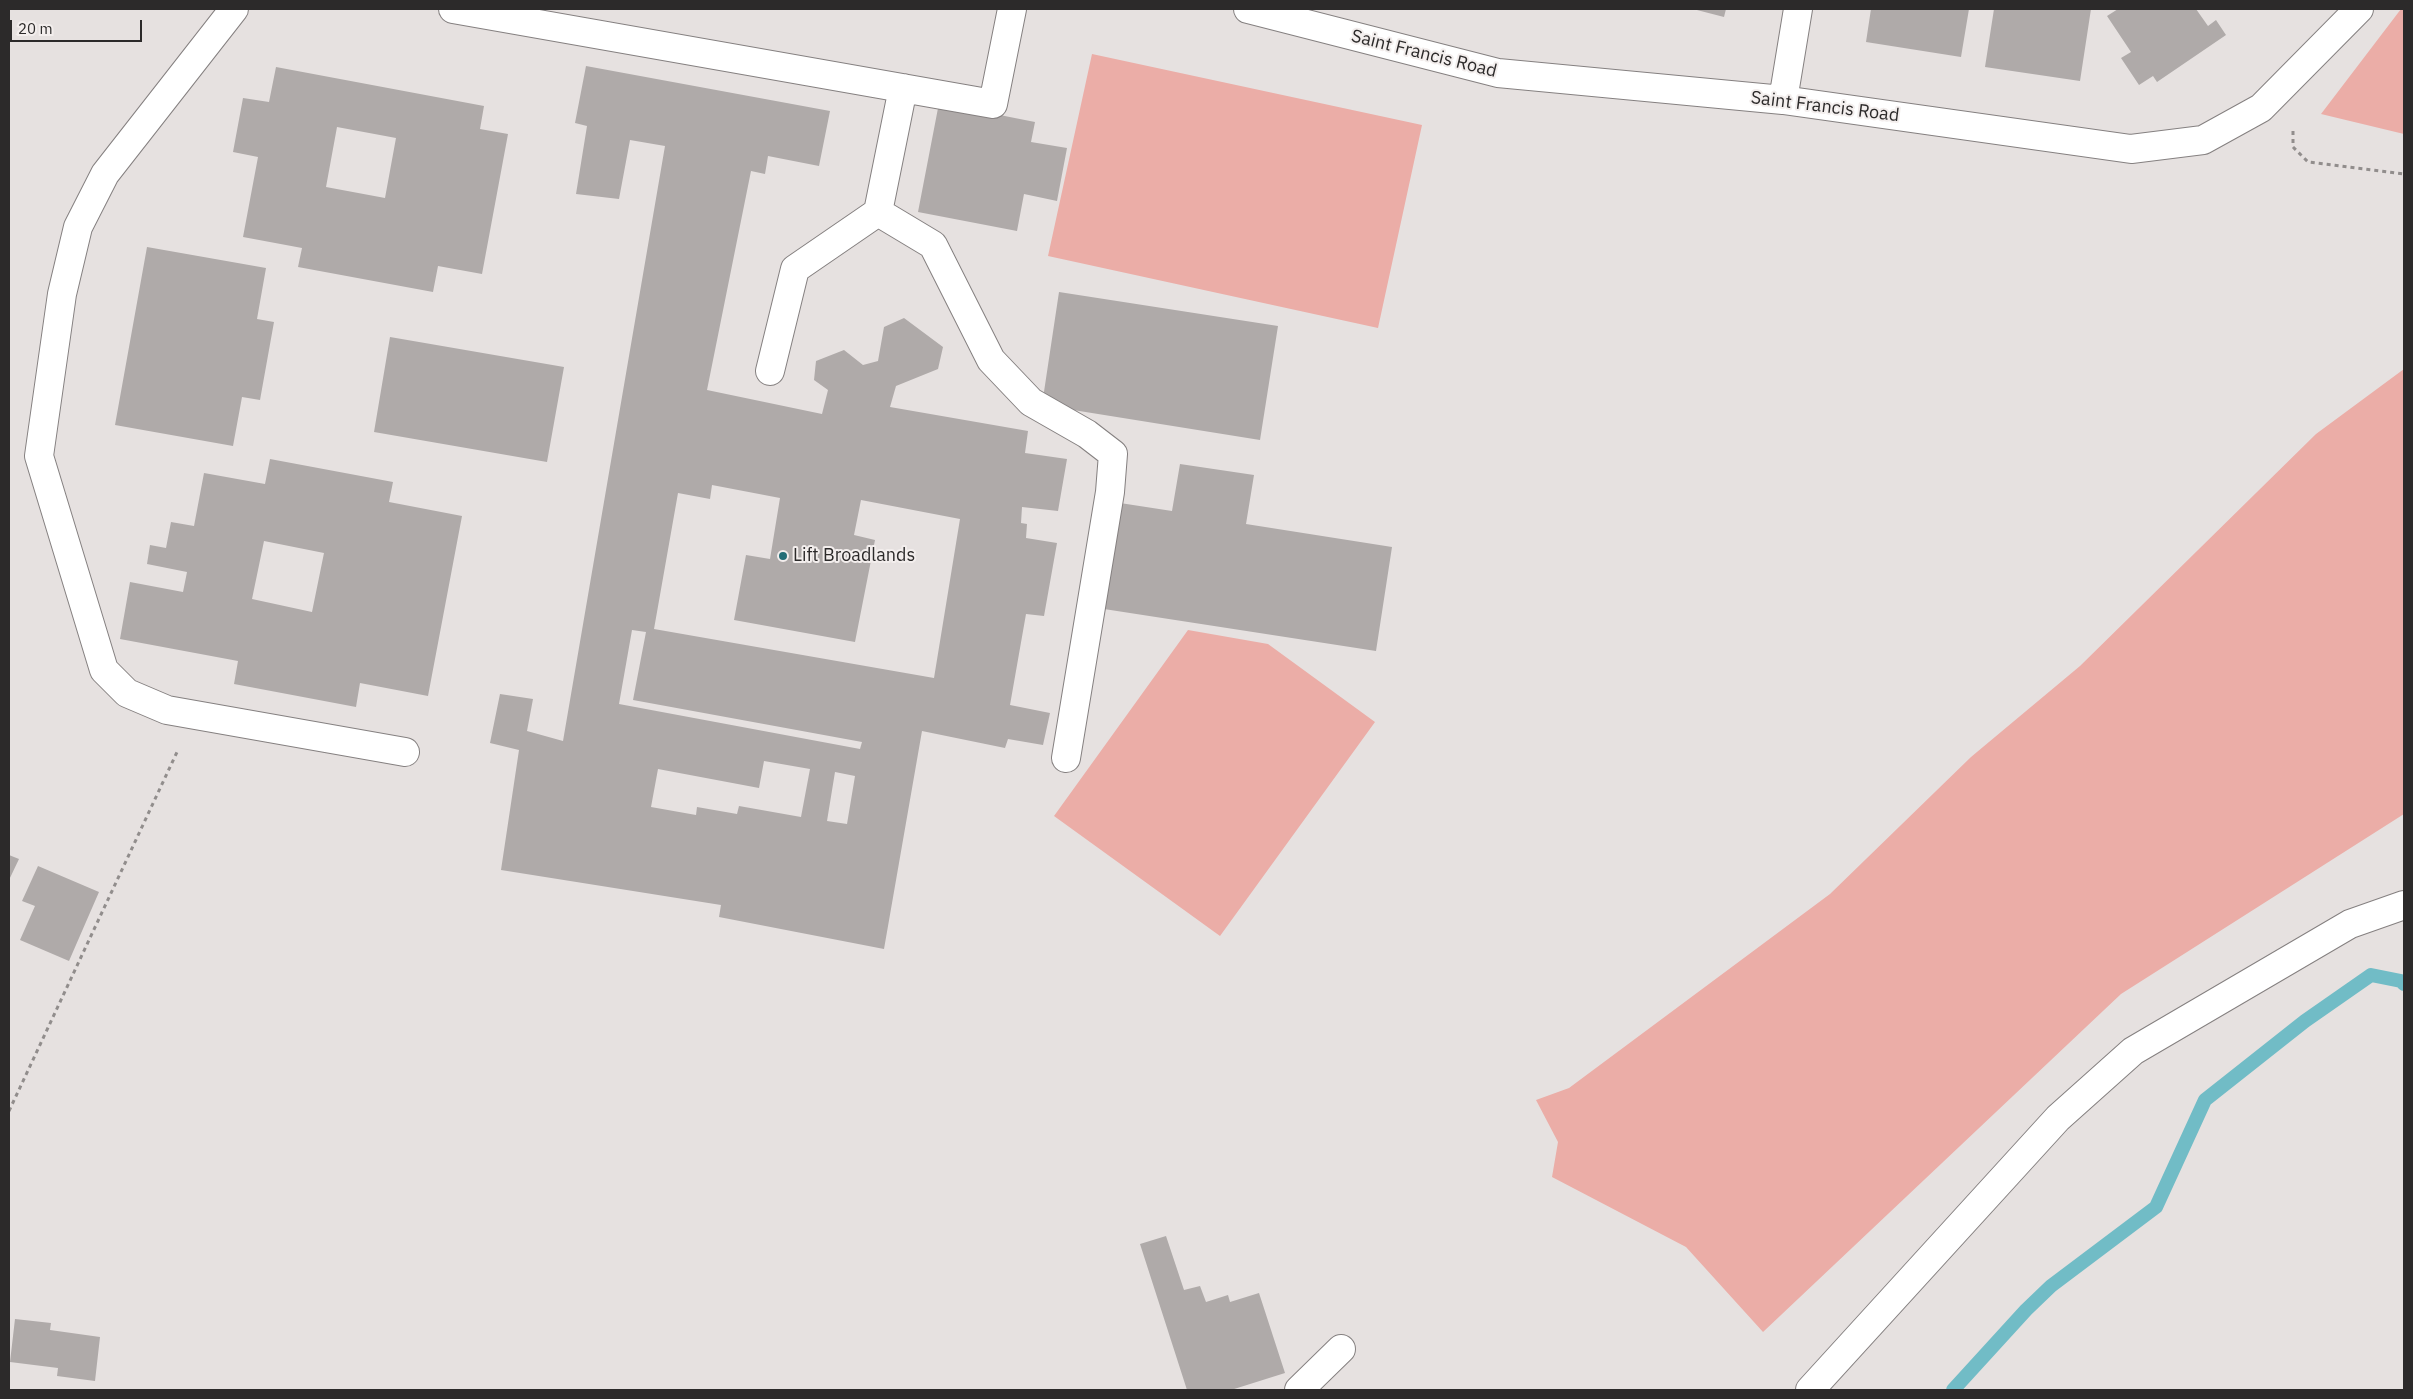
<!DOCTYPE html>
<html>
<head>
<meta charset="utf-8">
<style>
	body { margin:0 }
	#map { position:relative; width:2413px; height:1399px; overflow:hidden; background:#e6e1e0; font-family:"IBM Plex Sans",sans-serif }
	canvas { display:block }
	.frame { position:absolute; inset:0; border:10px solid #2c2a2a; pointer-events:none }
	.scale { position:absolute; left:10px; top:20px; width:132px; height:22px; box-sizing:border-box; border:2px solid #2c2a2a; border-top:0; padding-left:6px; font-size:15px; line-height:18px; white-space:nowrap; color:#2c2a2a; -webkit-text-stroke:4px #f3eeed; paint-order:stroke }
</style>
</head>
<body>
<div id="map">
<canvas width="2413" height="1399"></canvas>
<div class="frame"></div>
<div class="scale">20 m</div>
</div>
<script>
const context = document.querySelector('canvas').getContext('2d');
context.lineJoin = 'round';
function fill(path, color) { context.fillStyle = color; context.fill(path, 'evenodd'); }
function trace(path, color, width, dash) { context.strokeStyle = color; context.lineWidth = width; context.lineCap = dash ? 'butt' : 'round'; context.setLineDash(dash || []); context.stroke(path); }
function label(font, color, halo, rows, align = 'center') {
  context.font = font + ' "IBM Plex Sans",sans-serif'; context.lineWidth = 4; context.setLineDash([]); context.textBaseline = 'middle'; context.strokeStyle = halo; context.fillStyle = color; for (const [text, x, y, turn = 0] of rows) {
    context.save(); context.translate(x, y); context.rotate((+turn || 0) * Math.PI / 180); context.textAlign = isNaN(turn) ? turn : align; if (halo) context.strokeText(text, 0, 0); context.fillText(text, 0, 0); context.restore();
  }
}
fill(new Path2D(`
	M2401 9H2404V134L2321 114Z
	M1092 54 1422 125 1378 328 1048 256Z
	M2404 369V814L2121 994 1763 1332 1686 1247 1552 1177 1558 1142 1536 1100 1569 1088 1830 894 1971 757 2080 666 2316 434Z
	M1188 630 1268 644 1375 722 1220 936 1054 816Z`), '#ebada7');
trace(new Path2D(`
	M1953 1390 2026 1310 2051 1286 2156 1207 2205 1100 2305 1021 2371 975 2401 981 2404 984`), '#71bcc6', 14);
fill(new Path2D(`
	M1693 9H1726L1724 17Z
	M1871 9H1969L1961 57 1866 42Z
	M1994 9H2091L2080 81 1985 67Z
	M2118 9H2196L2208 26 2216 20 2226 35 2157 82 2153 76 2139 85 2121 58 2131 52 2107 16Z
	M586 66 830 111 819 166 768 156 765 174 751 171 707 390 822 414 828 390 814 380 816 361 844 350 863 365 878 361 884 327 904 318 943 347 938 369 896 386 890 407 1028 431 1025 453 1067 459 1058 511 1022 507 1021 523 1027 524 1026 538 1057 543 1044 616 1026 614 1010 705 1050 713 1043 745 1008 739 1005 748 922 731 884 949 719 917 721 905 501 870 519 750 490 743 500 694 533 699 527 731 563 741 665 146 630 140 619 199 576 194 587 126 575 123ZM712 485 780 498 770 559 746 555 734 620 855 642 875 540 854 535 861 500 960 519 934 678 654 629 678 493 710 499ZM632 630 646 632 633 700 862 742 860 749 619 704ZM764 761 810 769 801 817 739 806 737 814 697 807 696 815 651 807 658 769 759 788ZM835 772 855 776 847 824 827 821Z
	M276 67 484 106 480 129 508 134 482 274 438 266 433 292 298 267 302 248 243 237 258 157 233 152 243 98 269 102ZM337 127 396 138 385 198 326 187Z
	M939 103 1035 122 1031 142 1067 148 1057 201 1024 194 1017 231 918 212Z
	M147 247 266 268 257 319 274 322 260 400 242 397 233 446 115 425Z
	M1059 292 1278 326 1260 440 1042 405Z
	M390 337 564 367 547 462 374 432Z
	M270 459 393 482 389 502 462 516 428 696 360 683 356 707 234 684 238 661 120 639 130 582 183 592 187 572 147 564 150 545 166 548 171 522 194 526 204 473 265 484ZM264 541 324 553 312 612 252 599Z
	M1180 464 1254 475 1246 524 1392 547 1376 651 1104 609 1120 503 1172 511Z
	M9 855 19 859 9 880Z
	M38 866 99 892 69 961 20 940 35 906 22 901Z
	M1166 1236 1184 1290 1200 1286 1206 1302 1228 1295 1230 1302 1259 1293 1285 1373 1231 1390H1187L1140 1244Z
	M15 1319 51 1323 50 1330 100 1337 95 1381 57 1376 58 1368 10 1362Z`), '#afaaa9');
const minor = new Path2D(`
	M234 9 105 174 78 227 62 294 39 456 104 670 127 693 167 710 405 752
	M453 9 993 104 1012 9
	M1248 9 1498 73 1783 100 2131 149 2203 140 2261 108 2359 9
	M1783 100 1798 9
	M878 212 933 245 991 360 1031 402 1087 434 1113 454 1110 492 1066 758
	M770 371 795 269 878 212 903 88
	M1299 1390 1341 1349
	M1810 1390 2058 1118 2133 1051 2350 924 2404 905`);
trace(minor, '#858080', 30);
trace(new Path2D(`
	M2293 131V147L2308 162 2404 174
	M9 1111 178 750`), '#918d8c', 3, [4, 4]);
trace(minor, '#fff', 28);
for (const [x, y, r, color] of [
	[783,556,5,"#246e77"]
]) { const dot = new Path2D(); dot.arc(x, y, r, 0, 2 * Math.PI); context.fillStyle = color; context.fill(dot); trace(dot, '#f3eeed', 2); }
label('18px', '#2c2a2a', '#f3eeed', [
	["Saint Francis Road",1424,54,14],
	["Saint Francis Road",1825,107,7]
]);
label('18px', '#2c2a2a', '#f3eeed', [
	["Lift Broadlands",793,556]
], 'left');
</script>
</body>
</html>
